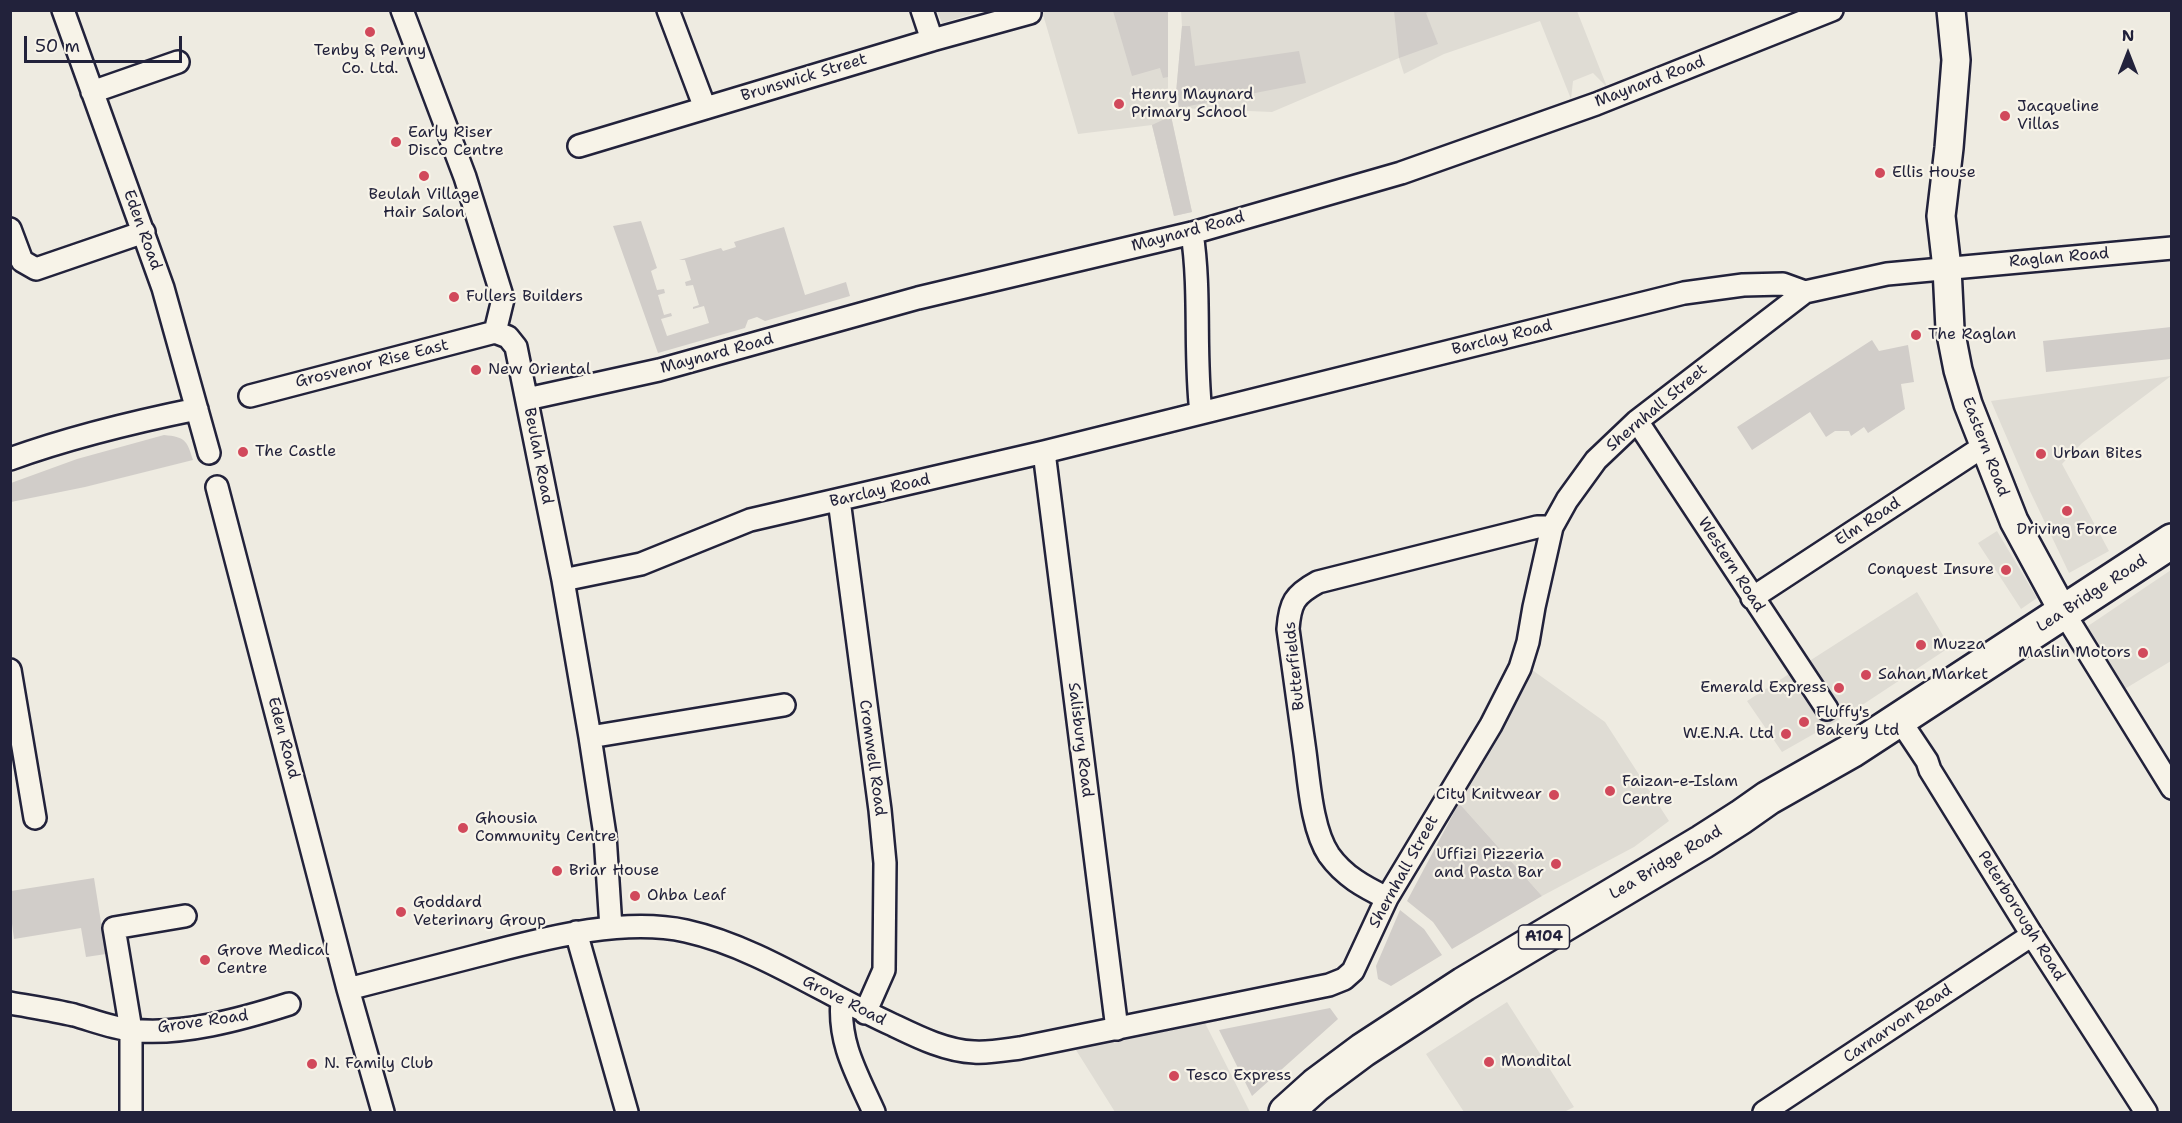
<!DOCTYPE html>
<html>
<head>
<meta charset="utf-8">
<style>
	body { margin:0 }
	#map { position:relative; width:2182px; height:1123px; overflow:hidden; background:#eeebe1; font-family:"Shantell Sans",sans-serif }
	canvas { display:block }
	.frame { position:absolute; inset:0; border:12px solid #22223b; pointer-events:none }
	.north { position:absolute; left:2098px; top:24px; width:60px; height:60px; -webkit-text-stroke:4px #f7f3e8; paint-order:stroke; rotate:0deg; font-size:16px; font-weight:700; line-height:24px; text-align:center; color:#22223b }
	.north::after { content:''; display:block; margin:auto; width:21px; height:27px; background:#22223b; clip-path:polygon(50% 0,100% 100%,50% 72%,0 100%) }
	.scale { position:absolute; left:24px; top:36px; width:158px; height:27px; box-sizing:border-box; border:3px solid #22223b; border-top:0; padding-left:8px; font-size:18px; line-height:21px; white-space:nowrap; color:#22223b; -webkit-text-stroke:4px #f7f3e8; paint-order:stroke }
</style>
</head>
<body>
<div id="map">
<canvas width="2182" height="1123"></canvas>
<div class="frame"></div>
<div class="north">N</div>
<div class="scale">50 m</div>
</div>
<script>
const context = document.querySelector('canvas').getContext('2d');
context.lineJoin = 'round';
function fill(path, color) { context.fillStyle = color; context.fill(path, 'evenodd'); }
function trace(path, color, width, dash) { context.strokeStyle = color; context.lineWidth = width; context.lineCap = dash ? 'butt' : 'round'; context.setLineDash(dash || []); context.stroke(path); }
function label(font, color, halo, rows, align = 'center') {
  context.font = font + ' "Shantell Sans",sans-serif'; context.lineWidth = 4.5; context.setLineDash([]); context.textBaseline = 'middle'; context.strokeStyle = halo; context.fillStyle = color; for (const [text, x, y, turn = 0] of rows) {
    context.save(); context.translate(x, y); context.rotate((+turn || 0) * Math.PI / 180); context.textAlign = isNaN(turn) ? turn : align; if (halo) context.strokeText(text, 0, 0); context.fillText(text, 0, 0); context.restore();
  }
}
fill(new Path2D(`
	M1181 10 1577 11 1607 87 1593 73 1573 81 1571 99 1540 21 1444 54 1404 74 1399 58 1272 112 1179 108 1176 93 1182 26Z
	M937 11V10L982 11 942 23Z
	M1042 11H1168V93L1171 116 1192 212 1174 216 1152 125 1078 134Z
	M2171 376 2082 443 2062 464 2109 551 2069 573 2029 489 1991 401Z
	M1997 531 2037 598 2021 609 1978 543Z
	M2171 570V661L2123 690 2085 628Z
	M1917 592 1950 647 1847 715 1782 752 1747 701Z
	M1528 667 1605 722 1669 821 1634 847 1542 896 1459 803Z
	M1507 1002 1574 1107 1564 1112H1464L1426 1054Z
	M1205 1023 1250 1112H1115L1076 1050Z`), '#dfdcd4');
fill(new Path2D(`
	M1113 11H1168V77L1163 78 1160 68 1132 76Z
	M1394 11H1431L1426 13 1438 44 1399 58Z
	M1182 26H1190L1195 66 1299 51 1306 83 1179 108 1176 93Z
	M1171 116 1192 212 1174 216 1152 125Z
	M641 221 657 268 651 271 657 290 664 289 665 293 658 295 664 315 671 313 672 316 661 319 667 336 709 323 704 306 693 309V307L699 305 693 285 686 286 685 282 691 280 685 260H679L721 248 723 251 736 247 734 242 784 227 805 295 846 282 850 296 765 321 757 317 748 320 745 328 658 353 613 226Z
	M2171 327V359L2046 372 2043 341Z
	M1872 340 1879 351 1908 345 1914 382 1901 384 1905 409 1868 433 1864 427 1851 436 1849 431H1835L1826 437 1810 412 1752 450 1737 427Z
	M164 435C185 437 187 440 193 460L85 487 11 502V483L77 459Z
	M1459 803 1542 896 1452 949 1433 922 1407 901Z
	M94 878 106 954 86 957 81 928 14 939 11 916V891Z
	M1400 910 1424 929 1442 955 1391 986 1378 979 1376 966Z
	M1330 1008 1338 1019 1252 1096 1219 1030Z`), '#d1cdc9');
const minor = new Path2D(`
	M63 10 163 288 209 453
	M402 10 465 177 503 299 495 332
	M668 10 705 108
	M922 10 932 40
	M92 92 178 62
	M579 146 932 40 1030 13
	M10 229 22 261 36 269 144 232
	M1192 233C1201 292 1194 353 1201 413
	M495 332 508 337 516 347 563 580 590 737 605 835 611 928
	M250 396 495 332
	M527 399 659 370 918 298 1192 233 1401 173 1596 104 1832 10
	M1637 421 1827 709
	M1044 452 1117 1029
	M10 459C71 437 133 422 197 409
	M217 487 348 989 383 1112
	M839 500 880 810 885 863 884 970 865 1013
	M563 580 641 564 750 520 1044 452 1684 293 1743 285 1783 284 1805 292
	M1752 598 1984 446
	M2064 613 2172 788
	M10 670 35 818
	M1899 719 1927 761 1930 770 2032 935 2146 1112
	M590 737 784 705
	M1387 898C1364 887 1344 876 1329 855 1312 830 1309 782 1305 752 1299 711 1294 670 1288 629 1290 603 1294 595 1318 582L1537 527H1552
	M576 932 627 1112
	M348 989C392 978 436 966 480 955 543 939 621 917 686 931 758 947 826 995 893 1025 918 1037 946 1051 974 1052 989 1053 1005 1050 1020 1048L1329 985 1344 979 1353 971 1387 898 1491 725 1520 668 1528 642 1534 607 1552 527 1567 500 1596 460 1637 421 1805 292 1887 274 2172 248
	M842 1000C838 1043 857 1074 874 1112
	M10 1003C32 1007 53 1010 74 1015 92 1020 112 1028 131 1030 181 1036 242 1019 289 1004
	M131 1112V1030L114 928 185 916
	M1764 1112 2032 935`);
const tertiary = new Path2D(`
	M1951 10 1956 60 1949 148 1941 216 1947 268 1950 329 1958 370 1968 404 2001 488 2014 521 2064 613`);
const primary = new Path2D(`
	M1286 1112 1316 1085 1363 1050 1464 984 1702 842 1741 817 1768 798 1851 751 2172 541`);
trace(minor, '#22223b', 26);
trace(tertiary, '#22223b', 32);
trace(primary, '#22223b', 38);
trace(minor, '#f7f3e8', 21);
trace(tertiary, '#f7f3e8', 27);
trace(primary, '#f7f3e8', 33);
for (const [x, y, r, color] of [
	[370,32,6,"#d1495b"],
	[1119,104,6,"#d1495b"],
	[2005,116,6,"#d1495b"],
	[396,142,6,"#d1495b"],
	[1880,173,6,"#d1495b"],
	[424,176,6,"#d1495b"],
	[454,297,6,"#d1495b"],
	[1916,335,6,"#d1495b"],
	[476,370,6,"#d1495b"],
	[243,452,6,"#d1495b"],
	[2041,454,6,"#d1495b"],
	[2067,511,6,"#d1495b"],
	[2006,570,6,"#d1495b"],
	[1921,645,6,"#d1495b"],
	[2143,653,6,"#d1495b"],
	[1866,675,6,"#d1495b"],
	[1839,688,6,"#d1495b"],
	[1804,722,6,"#d1495b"],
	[1786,734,6,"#d1495b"],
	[1610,791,6,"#d1495b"],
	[1554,795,6,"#d1495b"],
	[463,828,6,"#d1495b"],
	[1556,864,6,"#d1495b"],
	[557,871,6,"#d1495b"],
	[635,896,6,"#d1495b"],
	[401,912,6,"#d1495b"],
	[205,960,6,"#d1495b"],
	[1489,1062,6,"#d1495b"],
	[312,1064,6,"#d1495b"],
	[1174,1076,6,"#d1495b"]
]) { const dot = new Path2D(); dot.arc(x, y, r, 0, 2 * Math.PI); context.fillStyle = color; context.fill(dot); trace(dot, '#f7f3e8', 2); }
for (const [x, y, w] of [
	[1544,937,51]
]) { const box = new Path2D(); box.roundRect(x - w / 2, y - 12, w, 24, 4.5); context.fillStyle = '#f7f3e8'; context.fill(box); trace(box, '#22223b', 1.5); }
label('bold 15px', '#22223b', null, [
	["A104",1544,937]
]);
label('16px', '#22223b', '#f7f3e8', [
	["Tenby & Penny",370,51,"center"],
	["Co. Ltd.",370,69,"center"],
	["Henry Maynard",1131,95],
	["Primary School",1131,113],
	["Jacqueline",2017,107],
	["Villas",2017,125],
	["Early Riser",408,133],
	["Disco Centre",408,151],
	["Ellis House",1892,173],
	["Beulah Village",424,195,"center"],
	["Hair Salon",424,213,"center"],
	["Fullers Builders",466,297],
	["The Raglan",1928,335],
	["New Oriental",488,370],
	["The Castle",255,452],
	["Urban Bites",2053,454],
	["Driving Force",2067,530,"center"],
	["Conquest Insure",1994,570,"right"],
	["Muzza",1933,645],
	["Maslin Motors",2131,653,"right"],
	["Sahan Market",1878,675],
	["Emerald Express",1827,688,"right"],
	["Fluffy's",1816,713],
	["Bakery Ltd",1816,731],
	["W.E.N.A. Ltd",1774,734,"right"],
	["Faizan-e-Islam",1622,782],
	["Centre",1622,800],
	["City Knitwear",1542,795,"right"],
	["Ghousia",475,819],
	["Community Centre",475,837],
	["Uffizi Pizzeria",1544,855,"right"],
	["and Pasta Bar",1544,873,"right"],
	["Briar House",569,871],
	["Ohba Leaf",647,896],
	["Goddard",413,903],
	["Veterinary Group",413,921],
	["Grove Medical",217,951],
	["Centre",217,969],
	["Mondital",1501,1062],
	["N. Family Club",324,1064],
	["Tesco Express",1186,1076]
], 'left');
label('16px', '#22223b', '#f7f3e8', [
	["Brunswick Street",804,78,-17],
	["Maynard Road",1650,82,-21],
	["Eden Road",142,230,70],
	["Maynard Road",1188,232,-15],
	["Raglan Road",2059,258,-5],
	["Barclay Road",1502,338,-14],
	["Maynard Road",717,354,-15],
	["Grosvenor Rise East",372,364,-14],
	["Shernhall Street",1657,408,-40],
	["Eastern Road",1985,447,69],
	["Beulah Road",538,456,79],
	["Barclay Road",880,491,-13],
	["Elm Road",1868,522,-33],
	["Western Road",1731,565,57],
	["Lea Bridge Road",2092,594,-33],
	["Butterfields",1295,666,-96],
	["Eden Road",283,738,75],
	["Salisbury Road",1080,740,83],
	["Cromwell Road",872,758,82],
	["Lea Bridge Road",1666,863,-31],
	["Shernhall Street",1404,872,-61],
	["Peterborough Road",2021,916,58],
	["Grove Road",844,1001,27],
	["Grove Road",203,1022,-8],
	["Carnarvon Road",1898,1024,-34]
]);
</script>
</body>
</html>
